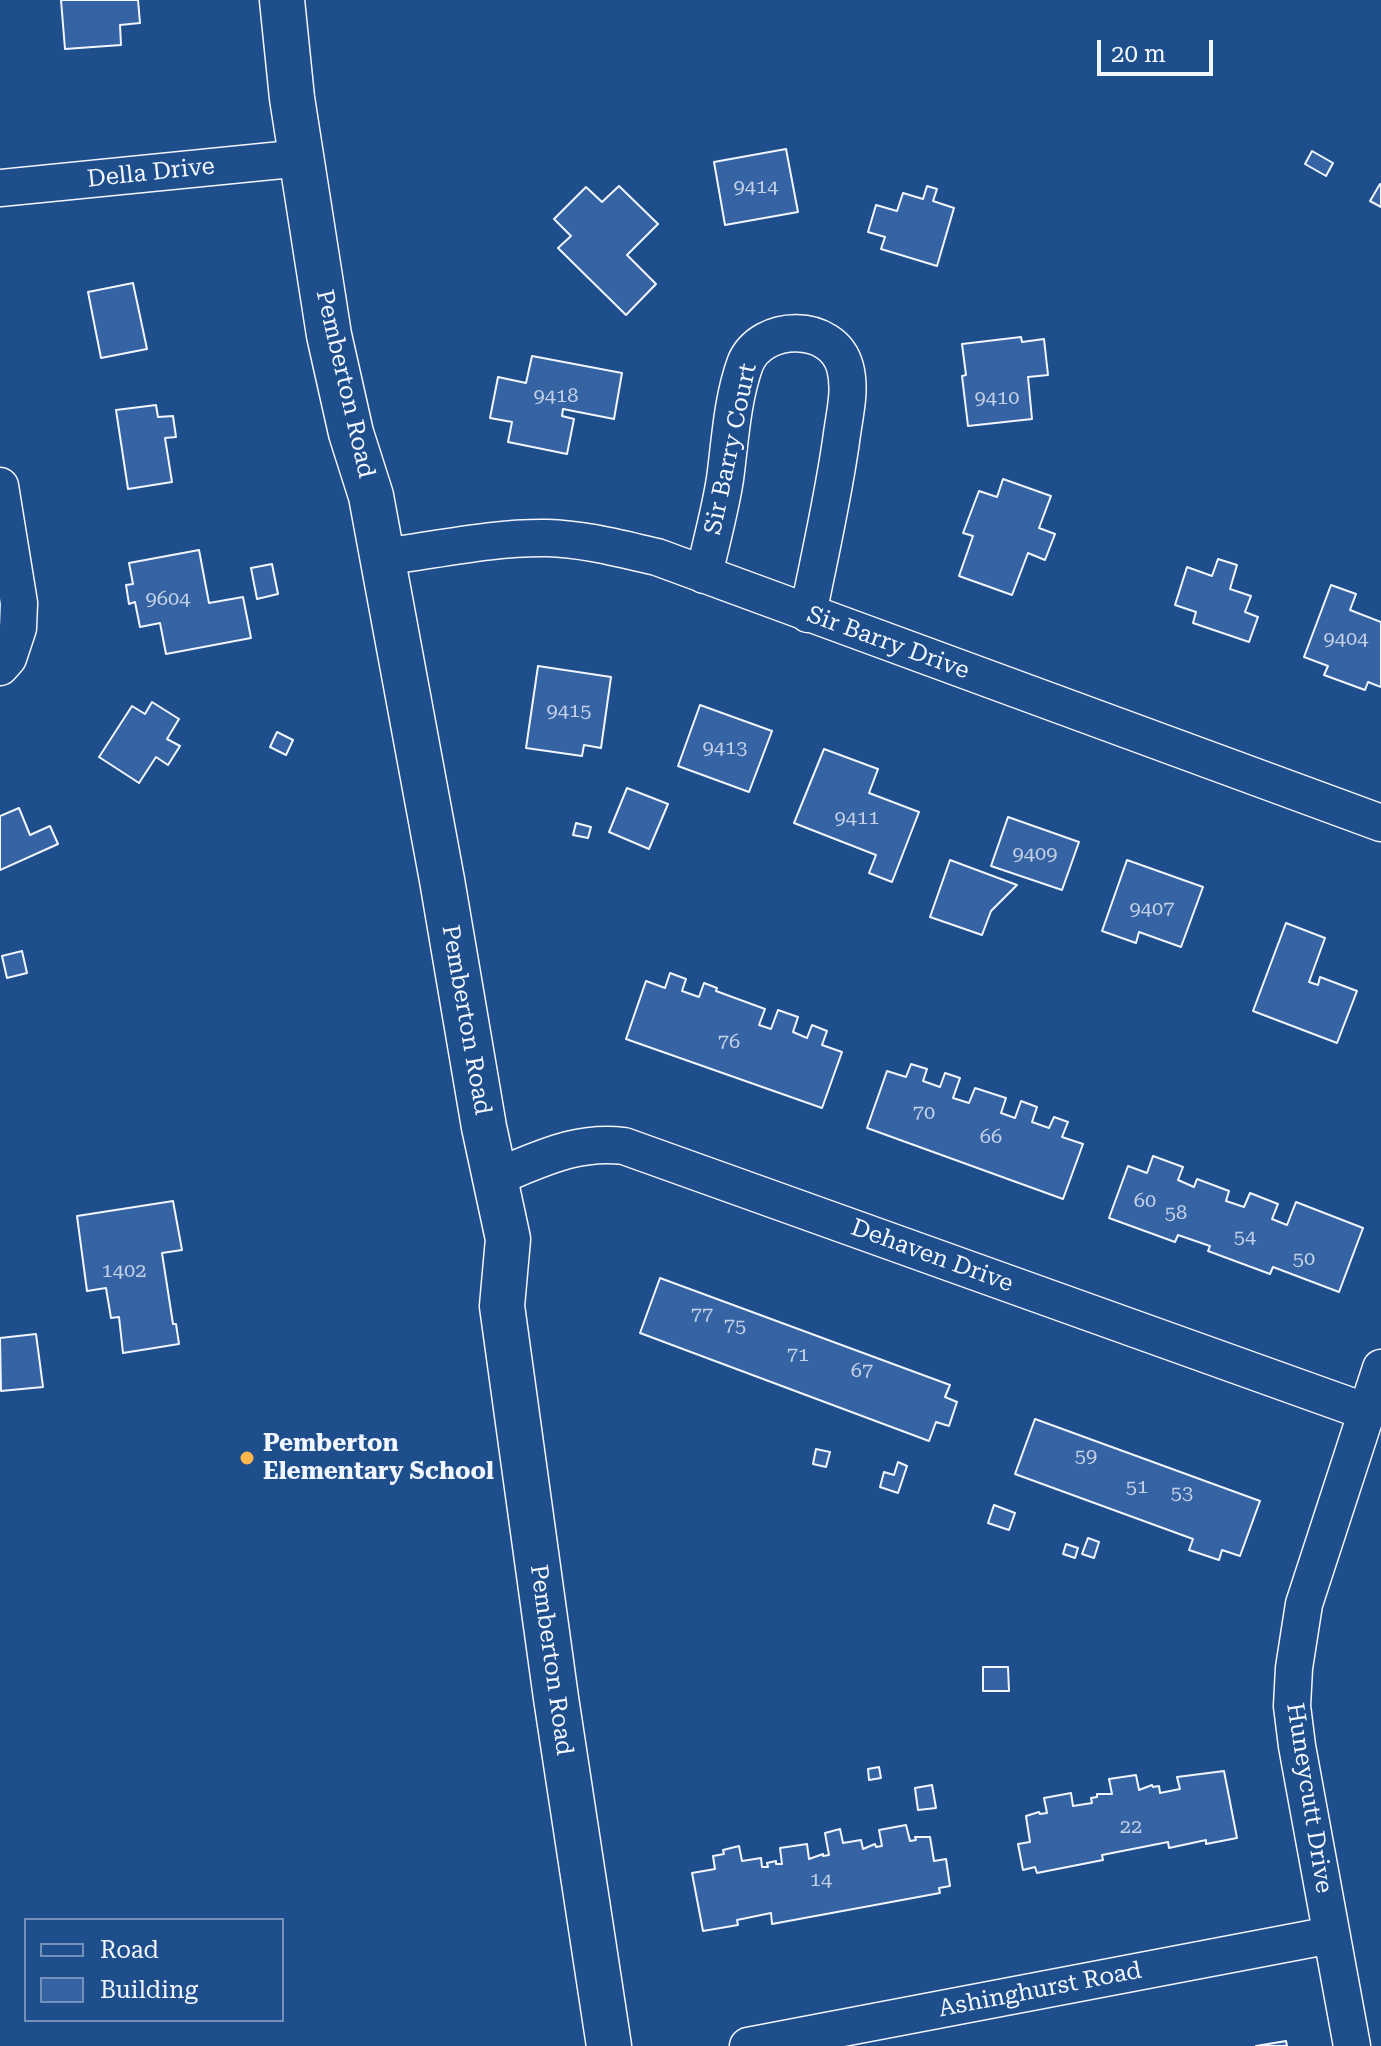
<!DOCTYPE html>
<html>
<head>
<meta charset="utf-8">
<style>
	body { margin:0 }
	#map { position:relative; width:1381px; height:2046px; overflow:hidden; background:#1f4e8c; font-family:"Roboto Serif",serif }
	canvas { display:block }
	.legend { position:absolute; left:24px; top:1918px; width:260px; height:104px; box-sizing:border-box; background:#1f4e8c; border:2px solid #7391ba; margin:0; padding:10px 14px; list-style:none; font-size:24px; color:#f2f6ff }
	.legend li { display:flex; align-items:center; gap:16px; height:40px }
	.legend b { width:40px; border:2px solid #7391ba }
	.scale { position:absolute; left:1097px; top:40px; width:116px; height:36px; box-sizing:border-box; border:4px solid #f2f6ff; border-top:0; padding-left:10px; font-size:24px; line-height:28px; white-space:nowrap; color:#f2f6ff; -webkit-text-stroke:6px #1f4e8c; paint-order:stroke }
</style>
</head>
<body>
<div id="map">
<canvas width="1381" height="2046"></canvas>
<ul class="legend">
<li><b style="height:10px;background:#1f4e8c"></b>Road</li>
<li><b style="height:22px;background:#3563a3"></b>Building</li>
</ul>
<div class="scale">20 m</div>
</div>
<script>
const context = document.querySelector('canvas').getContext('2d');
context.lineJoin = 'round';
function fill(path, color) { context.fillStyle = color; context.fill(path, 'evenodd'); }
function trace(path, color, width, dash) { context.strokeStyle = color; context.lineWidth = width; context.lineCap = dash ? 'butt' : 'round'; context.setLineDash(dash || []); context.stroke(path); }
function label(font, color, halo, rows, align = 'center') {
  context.font = font + ' "Roboto Serif",serif'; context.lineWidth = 6; context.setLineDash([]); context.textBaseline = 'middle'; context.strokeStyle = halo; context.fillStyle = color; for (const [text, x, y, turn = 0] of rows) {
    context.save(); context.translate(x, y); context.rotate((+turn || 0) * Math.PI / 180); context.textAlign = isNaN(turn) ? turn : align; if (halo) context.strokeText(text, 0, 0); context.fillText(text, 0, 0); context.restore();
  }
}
const building = new Path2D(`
	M61 0H138L140 23 120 25 121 45 65 49Z
	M786 149 798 212 725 225 714 162Z
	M1312 151 1333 163 1326 176 1305 164Z
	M1380 184 1381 185V207L1370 201Z
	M619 186 658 224 627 255 656 284 626 315 558 248 571 236 554 219 586 187 602 202Z
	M927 186 937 189 933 201 954 208 937 266 881 249 885 237 868 232 876 205 897 211 903 193 923 199Z
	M133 283 147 349 101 358 88 292Z
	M1021 337 1022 342 1044 339 1048 375 1028 377 1032 419 968 426 962 376 966 375 962 344Z
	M532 356 622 373 614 419 563 409 562 416 574 419 567 454 508 442 512 422 490 418 498 377 526 383Z
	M156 405 158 417 173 416 176 437 165 438 172 482 128 489 116 410Z
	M1003 479 1051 496 1039 528 1055 534 1045 560 1028 553 1012 595 959 576 973 536 963 533 979 491 997 497Z
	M199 550 209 603 243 597 251 638 166 654 160 623 140 627 135 602 129 604 126 585 133 584 129 563Z
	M1218 559 1237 565 1230 589 1251 596 1245 612 1258 617 1249 642 1193 623 1196 612 1175 605 1187 567 1212 576Z
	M272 564 278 594 257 599 251 568Z
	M1331 585 1356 594 1350 610 1381 622V687L1368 682 1365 690 1324 675 1328 666 1304 657Z
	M538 666 611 677 601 748 584 745 582 756 526 748Z
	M152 702 179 719 167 739 180 746 168 765 156 757 139 783 99 757 132 706 145 714Z
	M700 705 772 731 749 792 678 766Z
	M277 732 293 740 286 755 270 747Z
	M824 749 878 769 869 793 919 812 892 882 869 873 876 855 794 823Z
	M627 788 668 804 649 849 609 832Z
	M19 808 30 835 50 826 58 844 0 870V816Z
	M1008 817 1079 842 1062 890 991 866Z
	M576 823 591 827 588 838 573 835Z
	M950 860 1017 885 991 911 982 935 930 917Z
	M1127 860 1203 887 1181 947 1139 932 1136 943 1102 931Z
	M1286 923 1325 938 1309 982 1318 985 1320 977 1357 991 1337 1043 1253 1011Z
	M22 951 27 973 7 978 2 956Z
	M670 973 686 979 682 991 699 997 704 983 717 988 716 991 765 1009 759 1025 771 1029 778 1010 798 1017 793 1032 807 1038 812 1025 827 1031 822 1045 842 1052 822 1108 626 1039 646 981 665 988Z
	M911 1064 927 1069 923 1081 940 1087 945 1073 960 1078 953 1098 969 1103 975 1088 1006 1098 1001 1113 1015 1118 1021 1101 1037 1107 1032 1122 1049 1128 1054 1117 1068 1122 1062 1137 1083 1144 1063 1199 867 1128 887 1071 906 1077Z
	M1153 1156 1183 1167 1178 1180 1194 1187 1197 1179 1229 1191 1226 1201 1244 1207 1250 1193 1278 1204 1272 1219 1287 1225 1296 1202 1363 1228 1339 1292 1273 1267 1270 1274 1208 1251 1210 1246 1178 1235 1175 1242 1109 1218 1128 1166 1147 1173Z
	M173 1201 182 1250 162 1253 173 1324H176L179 1344 123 1353 119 1317 111 1318 106 1288 87 1291 77 1216Z
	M660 1278 950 1385 945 1397 957 1402 949 1426 936 1422 929 1441 640 1333Z
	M36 1334 43 1387 1 1391 0 1338Z
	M1035 1419 1260 1501 1240 1556 1222 1550 1219 1560 1189 1550 1193 1539 1015 1474Z
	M816 1449 830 1452 826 1467 813 1464Z
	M898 1462 907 1466 898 1493 880 1487 884 1472 894 1475Z
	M994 1505 1015 1513 1009 1530 988 1523Z
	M1088 1538 1099 1542 1094 1558 1082 1554Z
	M1066 1544 1078 1548 1075 1558 1063 1554Z
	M983 1667H1008L1009 1691H983Z
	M879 1767 881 1778 869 1780 868 1769Z
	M1224 1771 1237 1838 1206 1844V1840L1169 1848 1168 1842 1102 1855 1103 1860 1037 1873 1035 1867 1023 1870 1018 1844 1030 1842 1026 1816 1039 1812 1040 1814 1047 1813 1044 1798 1071 1793 1073 1806 1092 1803 1091 1798 1097 1797V1794H1112L1109 1779 1136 1775 1139 1790 1152 1785 1153 1787 1159 1786 1160 1793 1180 1789 1177 1777Z
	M932 1785 936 1808 918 1810 915 1788Z
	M906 1825 910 1841 916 1840 915 1837H930L934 1861 946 1859 950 1886 939 1888 940 1893 772 1924 771 1913 737 1920 738 1925 703 1931 692 1873 715 1869 713 1856 724 1854 723 1850 739 1846 742 1861 761 1858 762 1867H768L767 1863 776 1861V1864H782L780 1848 807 1844 809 1859 823 1854V1856L829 1855 825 1833 840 1829 843 1843 861 1840 863 1849 875 1844 876 1847 882 1846 879 1830Z
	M1286 2041 1287 2046H1256Z`);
fill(building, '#3563a3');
trace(building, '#f2f6ff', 2);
const street = new Path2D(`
	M0 188 302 158
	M0 486 19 603 18 628 8 658 0 667
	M381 557C436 550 493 537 547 538 585 539 621 549 657 557L1381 823
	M704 575C711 543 720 511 725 479 730 442 732 400 745 364 761 323 833 322 845 367 851 389 845 412 842 434 834 494 820 554 808 614
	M496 1177C539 1160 576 1140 624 1146L1367 1412
	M748 2046 1331 1935
	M1352 2046 1297 1746 1292 1706 1294 1668 1304 1604 1381 1368`);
const secondary = new Path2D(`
	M282 0 292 98 329 335 351 433 371 496 442 880 484 1127 508 1239 502 1306 556 1698 609 2046`);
trace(street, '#f2f6ff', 39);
trace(secondary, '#f2f6ff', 47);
trace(street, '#1f4e8c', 36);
trace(secondary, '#1f4e8c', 44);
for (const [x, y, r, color] of [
	[247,1458,8,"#ffb74d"]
]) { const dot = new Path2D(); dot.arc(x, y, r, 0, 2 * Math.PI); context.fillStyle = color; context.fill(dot); trace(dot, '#1f4e8c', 3); }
label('20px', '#c3d1e8', null, [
	["9414",756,187],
	["9418",556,396],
	["9410",997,398],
	["9604",168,599],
	["9404",1346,639],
	["9415",569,711],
	["9413",725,748],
	["9411",857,818],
	["9409",1035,854],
	["9407",1152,909],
	["76",729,1042],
	["70",924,1113],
	["66",991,1137],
	["60",1145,1201],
	["58",1176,1213],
	["54",1245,1237],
	["50",1304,1259],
	["1402",124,1271],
	["77",702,1315],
	["75",735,1326],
	["71",798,1355],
	["67",862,1371],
	["59",1086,1456],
	["51",1137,1487],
	["53",1182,1493],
	["22",1131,1827],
	["14",821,1880]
]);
label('24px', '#f2f6ff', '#1f4e8c', [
	["Della Drive",151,173,-6],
	["Pemberton Road",345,384,77],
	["Sir Barry Court",731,449,-78],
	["Sir Barry Drive",888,643,20],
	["Pemberton Road",466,1020,80],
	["Dehaven Drive",932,1256,20],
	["Pemberton Road",551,1660,82],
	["Huneycutt Drive",1309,1798,81],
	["Ashinghurst Road",1040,1990,-11]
]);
label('bold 24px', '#f2f6ff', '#1f4e8c', [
	["Pemberton",263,1444],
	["Elementary School",263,1472]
], 'left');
</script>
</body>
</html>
